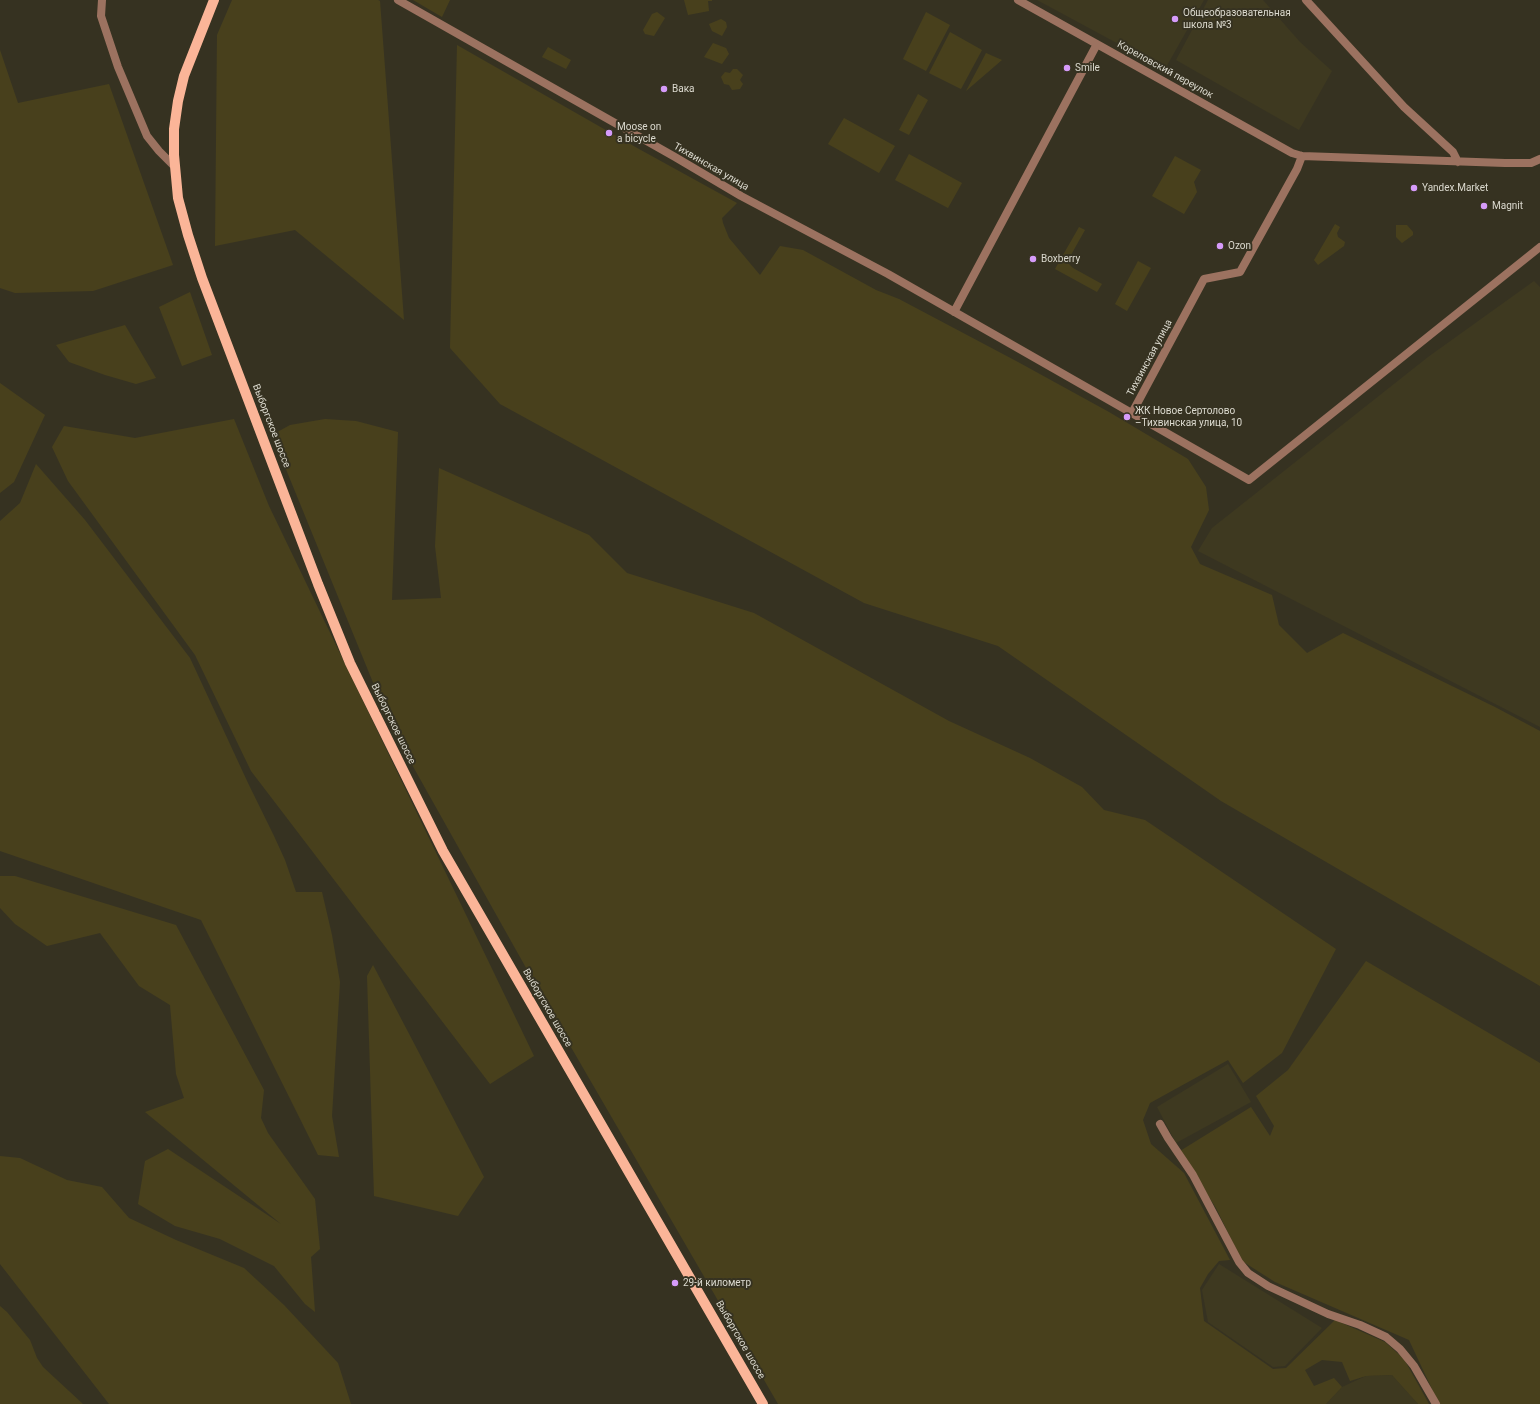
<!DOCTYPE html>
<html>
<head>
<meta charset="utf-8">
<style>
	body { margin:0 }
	canvas { display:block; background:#363221 }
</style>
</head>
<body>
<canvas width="1540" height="1404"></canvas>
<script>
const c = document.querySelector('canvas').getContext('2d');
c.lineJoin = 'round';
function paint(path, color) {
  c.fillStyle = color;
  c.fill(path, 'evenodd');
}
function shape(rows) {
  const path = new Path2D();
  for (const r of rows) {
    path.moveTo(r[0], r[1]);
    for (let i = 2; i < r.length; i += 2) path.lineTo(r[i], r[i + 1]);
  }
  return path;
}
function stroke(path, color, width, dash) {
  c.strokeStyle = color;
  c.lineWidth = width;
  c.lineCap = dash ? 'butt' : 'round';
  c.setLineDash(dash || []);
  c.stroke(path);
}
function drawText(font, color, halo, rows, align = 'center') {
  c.font = font + ' Roboto,sans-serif';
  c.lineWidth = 4;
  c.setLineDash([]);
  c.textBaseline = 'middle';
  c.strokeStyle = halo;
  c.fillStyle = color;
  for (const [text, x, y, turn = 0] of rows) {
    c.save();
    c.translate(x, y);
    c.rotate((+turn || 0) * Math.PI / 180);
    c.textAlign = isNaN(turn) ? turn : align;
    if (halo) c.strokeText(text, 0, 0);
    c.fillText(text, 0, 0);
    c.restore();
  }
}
paint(shape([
	[1037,0,1204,0,1165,69],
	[1208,0,1263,0,1300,42,1332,71,1299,130,1176,60],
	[1534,281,1540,287,1540,727,1198,551,1212,528,1428,357],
	[1228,1064,1251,1102,1176,1143,1157,1107],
	[1219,1264,1322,1328,1285,1366,1273,1367,1208,1322,1202,1290],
	[1392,1375,1418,1404,1326,1404,1342,1387,1366,1376]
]), '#3e3920');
paint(shape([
	[232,0,378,0,380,1,404,320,295,230,215,246,217,35],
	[413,0,450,0,442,17],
	[684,0,712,0,712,1,708,1,709,11,688,15],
	[657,12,665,18,654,36,645,34,643,30,652,14],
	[926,12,950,25,926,71,903,59],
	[721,19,726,22,727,27,722,36,712,31,709,24],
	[950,32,982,50,961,89,929,73],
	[713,43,726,48,729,54,722,64,704,57],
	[457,45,639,149,737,203,722,218,723,223,729,238,760,275,780,246,803,250,876,290,899,299,1018,362,1109,412,1188,459,1206,487,1209,510,1191,547,1200,564,1272,595,1279,625,1307,653,1343,633,1495,707,1540,731,1540,986,1221,801,998,646,864,603,500,404,450,348],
	[548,47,571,60,566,69,542,57],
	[0,50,18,103,109,84,173,265,93,291,15,293,0,288],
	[986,53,1002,60,966,91],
	[733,69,737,69,743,75,740,80,743,84,740,89,732,90,729,85,724,84,721,77,725,72,730,73],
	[918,94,928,100,909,135,899,130],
	[844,118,895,146,879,173,828,144],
	[909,154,962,183,948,208,895,180],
	[1175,156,1201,170,1194,182,1197,192,1184,214,1152,196],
	[1335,224,1340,227,1337,233,1338,237,1345,242,1344,246,1318,265,1314,260],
	[1396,225,1407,225,1413,232,1413,235,1402,243,1396,237],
	[1079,227,1085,230,1067,262,1073,268,1102,284,1097,292,1055,269],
	[1138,261,1151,268,1127,311,1115,304],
	[190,292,212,355,182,366,159,307],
	[125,325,156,378,136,384,105,375,69,362,56,345],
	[0,383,45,415,14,482,0,493],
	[234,419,269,506,534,1056,490,1084,251,771,195,655,68,481,52,447,64,426,135,438],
	[325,419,356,421,398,432,392,600,441,598,435,546,439,468,589,535,627,573,754,613,949,721,1030,758,1082,787,1104,810,1145,820,1336,949,1282,1053,1243,1083,1228,1060,1150,1103,1143,1120,1151,1144,1184,1173,1230,1260,1219,1261,1208,1274,1200,1288,1204,1321,1273,1369,1286,1368,1335,1320,1385,1342,1404,1359,1429,1404,1418,1404,1392,1375,1366,1376,1350,1381,1342,1362,1322,1360,1305,1370,1314,1386,1334,1378,1342,1387,1326,1404,778,1404,557,1023,392,729,272,435,290,425],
	[36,464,85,520,190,658,248,783,274,836,285,860,296,892,322,892,332,935,340,982,332,1116,339,1157,318,1155,201,920,0,851,0,521,20,503],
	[0,876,15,876,176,925,264,1090,261,1118,268,1133,315,1199,320,1249,311,1257,315,1312,305,1304,274,1266,220,1239,175,1226,138,1204,145,1161,168,1149,281,1224,145,1112,184,1098,176,1074,170,1005,139,986,100,933,47,946,15,924,0,908],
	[1366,961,1540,1063,1540,1404,1439,1404,1409,1340,1275,1282,1242,1261,1216,1208,1180,1151,1251,1107,1270,1136,1274,1126,1256,1096,1288,1070],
	[373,965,484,1177,458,1216,374,1196,367,976],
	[0,1156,20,1158,67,1180,102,1187,129,1218,176,1240,244,1268,284,1305,338,1363,351,1404,109,1404,0,1264],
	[0,1306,7,1312,30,1340,37,1358,43,1367,83,1404,0,1404]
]), '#48401c');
stroke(shape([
	[102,0,101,16,118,67,147,136,159,151,174,166],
	[398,0,675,157,741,196,888,274,1249,480,1540,247],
	[1018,0,1292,153,1302,156,1505,163,1531,163,1540,159],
	[1306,0,1404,107,1453,152,1458,162],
	[954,312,1097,44],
	[1132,413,1204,279,1240,272,1297,169,1302,156],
	[1160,1124,1168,1138,1193,1175,1239,1262,1248,1273,1268,1286,1328,1314,1360,1325,1386,1337,1400,1349,1414,1366,1436,1404]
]), '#9c7260', 8);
stroke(shape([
	[214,0,184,76,178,101,174,129,174,155,178,198,188,235,202,278,318,584,350,663,443,851,763,1404]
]), '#fbb598', 10);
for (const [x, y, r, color] of [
	[1175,19,4,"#d69bfa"],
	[1067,68,4,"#d69bfa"],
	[664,89,4,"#d69bfa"],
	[609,133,4,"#d69bfa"],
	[1414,188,4,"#d69bfa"],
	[1484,206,4,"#d69bfa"],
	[1220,246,4,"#d69bfa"],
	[1033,259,4,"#d69bfa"],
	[1127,417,4,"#d69bfa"],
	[675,1283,4,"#d69bfa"]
]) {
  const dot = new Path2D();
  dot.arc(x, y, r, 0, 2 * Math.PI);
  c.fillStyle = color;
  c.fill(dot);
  stroke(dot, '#363221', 1.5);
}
drawText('10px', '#dcdacf', '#363221', [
	["Общеобразовательная",1183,13],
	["школа №3",1183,25],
	["Smile",1075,68],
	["Вака",672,89],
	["Moose on",617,127],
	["a bicycle",617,139],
	["Yandex.Market",1422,188],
	["Magnit",1492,206],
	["Ozon",1228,246],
	["Boxberry",1041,259],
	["ЖК Новое Сертолово",1135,411],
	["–Тихвинская улица, 10",1135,423],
	["29-й километр",683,1283]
], 'left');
drawText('10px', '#dcdacf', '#363221', [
	["Кореловский переулок",1165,70,29],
	["Тихвинская улица",711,167,30],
	["Тихвинская улица",1150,358,-62],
	["Выборгское шоссе",271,426,69],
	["Выборгское шоссе",393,724,64],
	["Выборгское шоссе",547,1008,60],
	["Выборгское шоссе",740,1340,60]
]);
</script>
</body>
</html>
